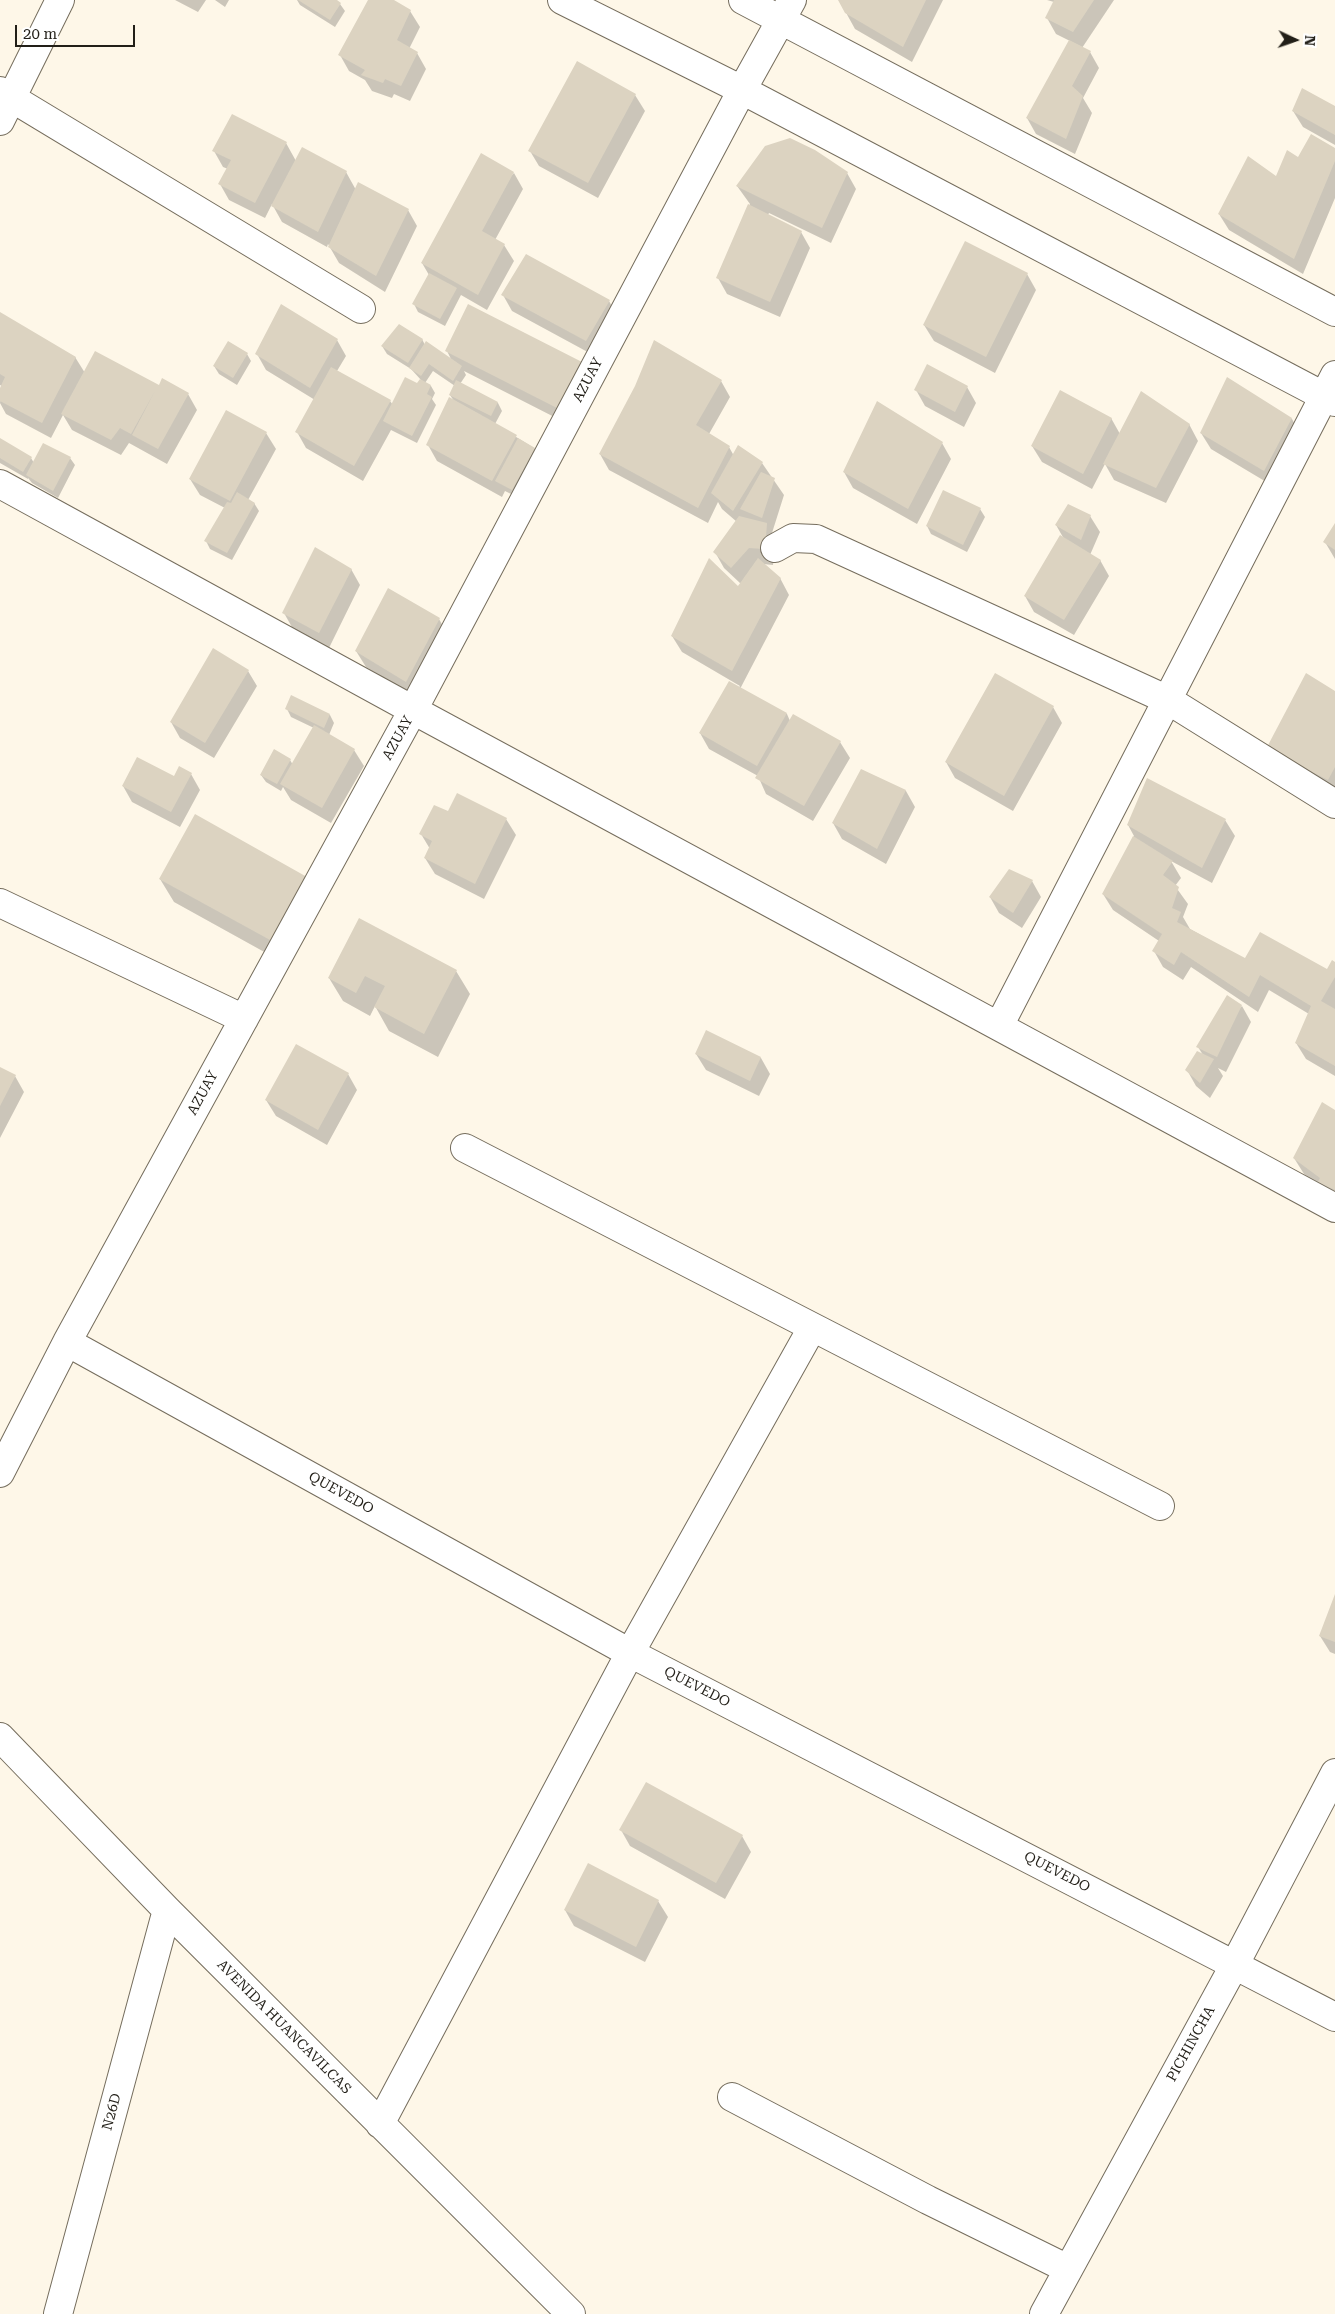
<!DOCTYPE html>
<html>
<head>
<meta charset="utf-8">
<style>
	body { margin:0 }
	#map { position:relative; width:1335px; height:2314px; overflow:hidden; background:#fef7e8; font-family:"Roboto Serif",serif }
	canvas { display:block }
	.north { position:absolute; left:1270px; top:15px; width:50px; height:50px; -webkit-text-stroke:4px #fff; paint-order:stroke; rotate:93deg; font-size:14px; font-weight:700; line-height:20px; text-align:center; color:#221f18 }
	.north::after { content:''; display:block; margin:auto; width:18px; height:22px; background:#221f18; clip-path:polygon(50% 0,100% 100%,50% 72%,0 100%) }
	.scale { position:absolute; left:15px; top:25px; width:120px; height:22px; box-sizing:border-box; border:2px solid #221f18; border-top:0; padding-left:6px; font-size:15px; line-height:18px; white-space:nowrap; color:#221f18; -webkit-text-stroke:4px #fff; paint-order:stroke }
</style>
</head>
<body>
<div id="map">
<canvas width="1335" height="2314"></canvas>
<div class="north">N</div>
<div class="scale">20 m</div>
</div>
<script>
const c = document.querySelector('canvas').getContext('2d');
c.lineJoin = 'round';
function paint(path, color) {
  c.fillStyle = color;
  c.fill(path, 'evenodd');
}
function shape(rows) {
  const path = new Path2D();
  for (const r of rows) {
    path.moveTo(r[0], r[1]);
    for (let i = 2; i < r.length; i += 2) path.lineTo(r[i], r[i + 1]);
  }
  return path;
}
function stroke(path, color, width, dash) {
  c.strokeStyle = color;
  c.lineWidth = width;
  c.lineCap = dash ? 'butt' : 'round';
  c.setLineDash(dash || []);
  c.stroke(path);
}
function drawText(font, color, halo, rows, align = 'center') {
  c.font = font + ' "Roboto Serif",serif';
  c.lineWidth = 4;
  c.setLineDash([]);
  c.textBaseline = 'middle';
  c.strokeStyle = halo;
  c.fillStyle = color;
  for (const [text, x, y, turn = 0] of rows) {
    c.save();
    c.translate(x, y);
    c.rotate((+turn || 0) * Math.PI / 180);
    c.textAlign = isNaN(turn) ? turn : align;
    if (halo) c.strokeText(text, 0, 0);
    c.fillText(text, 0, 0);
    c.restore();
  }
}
paint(shape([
	[175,0,206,0,198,12],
	[215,0,229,0,225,7],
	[297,0,334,0,340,4,345,11,335,27,300,5],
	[369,0,392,0,410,11,420,27,409,49,417,53,426,69,410,101,394,94,392,98,372,91,365,80,349,71,340,55],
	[839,0,943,0,912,62,855,29],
	[1047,0,1114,0,1082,48,1090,52,1099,68,1083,98,1092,113,1075,154,1036,134,1027,118,1070,41,1056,34,1047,18,1054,2],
	[635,95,645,111,598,198,539,166,530,151],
	[1335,107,1335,145,1303,127,1293,111],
	[286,143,296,161,346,172,356,190,408,210,417,226,385,292,339,263,328,244,327,247,282,222,272,204,265,218,229,200,220,184,228,169,223,167,214,151],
	[1335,149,1335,198,1303,274,1229,230,1219,214,1276,178,1299,158],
	[514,173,523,189,495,240,504,245,514,261,487,310,461,295,445,326,418,312,414,304,429,275,422,263],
	[847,173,856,189,831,243,769,213,768,215,801,232,810,248,780,317,727,294,718,278,750,204,737,186],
	[1027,274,1036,290,995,373,934,341,924,325],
	[503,295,609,301,618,317,595,356,512,311],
	[0,315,75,357,85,373,160,386,188,394,197,410,167,464,129,443,121,455,72,430,63,415,51,438,6,414,0,403,2,386,0,385],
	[422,339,425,345,452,361,447,351,581,363,591,379,568,424,464,371,466,375,460,384,498,403,502,411,495,424,534,448,539,456,517,497,505,491,502,497,437,461,428,445,454,401,450,395,455,386,433,371,425,383,431,386,435,393,432,399,436,405,417,443,391,430,363,481,306,448,297,432,315,400,266,370,257,354,337,340,346,356,337,371,390,401,393,405,421,380,411,369,387,354,382,346],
	[247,354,251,361,237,385,219,374,214,366],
	[1227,379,1292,419,1301,435,1273,486,1211,449,1201,433],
	[721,381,730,397,709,434,729,447,734,456,762,463,784,495,772,533,776,541,773,565,763,564,780,578,789,595,740,689,787,714,790,721,840,742,850,758,813,821,766,794,758,776,709,749,700,733,740,686,682,652,672,636,741,584,724,568,715,552,737,522,722,509,718,502,708,523,609,470,600,454],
	[967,387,976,403,964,427,925,406,916,390],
	[226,412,266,433,276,449,248,500,254,503,259,511,232,560,210,549,206,541,225,508,200,495,190,479],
	[1111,418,1120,434,1189,424,1198,441,1166,503,1114,480,1105,464,1092,489,1042,462,1032,446],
	[0,439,31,458,34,463,70,458,75,465,58,498,32,483,28,478,28,479,0,463],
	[942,443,951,459,917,524,853,488,844,472],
	[980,509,985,517,967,552,931,534,927,526],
	[1090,516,1100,532,1090,555,1100,560,1109,576,1074,635,1034,612,1025,596,1064,539,1056,525],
	[1335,525,1335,559,1325,542],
	[351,569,360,585,329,648,293,629,284,613],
	[439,619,448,635,415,697,366,667,356,651],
	[248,671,257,686,214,758,180,738,171,722],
	[1335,693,1335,794,1277,765],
	[1053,707,1062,723,1013,811,955,778,946,762],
	[287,709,330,715,334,723,329,735,354,750,364,766,331,823,291,800,283,787,281,791,266,782,261,775,290,760,293,765,314,728,291,717],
	[862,770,906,791,915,807,886,864,842,839,833,823],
	[191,774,200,790,180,827,132,802,123,786],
	[448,813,506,819,516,835,484,899,435,874,425,858,430,849,421,834],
	[195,816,286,964,174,902,160,879],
	[1225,820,1235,836,1212,883,1171,861,1181,878,1175,886,1188,904,1183,917,1190,929,1246,960,1327,970,1335,964,1335,1076,1306,1059,1296,1043,1309,1014,1269,990,1258,1012,1191,967,1183,980,1163,967,1154,951,1159,941,1113,910,1103,894,1134,836,1128,825],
	[1032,881,1041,897,1022,928,999,913,990,897],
	[456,971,470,994,438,1057,389,1031,375,1006,370,1016,343,1001,329,978],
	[1242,1006,1251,1022,1226,1072,1218,1068,1223,1076,1210,1098,1196,1086,1187,1070,1203,1055,1198,1047],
	[707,1032,761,1058,770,1074,759,1096,706,1070,696,1054],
	[0,1068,15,1076,24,1092,0,1138],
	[348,1074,357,1090,327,1145,276,1116,266,1100],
	[1335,1111,1335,1201,1323,1189,1304,1174,1294,1158],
	[1335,1597,1335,1654,1330,1652,1320,1636],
	[621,1830,742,1836,751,1852,725,1899,630,1846],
	[658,1901,668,1917,645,1962,574,1926,565,1910]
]), '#0003');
paint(shape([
	[298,0,337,0,341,3,330,20],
	[368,0,394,0,411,10,397,40,418,52,401,86,385,79,383,83,361,75,365,70,338,55],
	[838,0,926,0,903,47,845,13],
	[1054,0,1094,0,1073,32,1045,18],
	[1069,40,1091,51,1072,86,1083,96,1066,139,1026,118],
	[577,61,636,94,588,183,528,151],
	[1302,88,1335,106,1335,135,1292,111],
	[232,114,287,142,255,203,218,184,231,160,212,151],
	[1311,134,1335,148,1335,161,1294,259,1218,214,1248,156,1276,176,1287,150,1298,157],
	[790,138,815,150,848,172,822,228,736,186,765,146],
	[302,147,347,171,318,232,271,206],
	[481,153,514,172,482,231,505,244,478,295,421,263],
	[358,182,409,209,376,276,328,247],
	[748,204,802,231,770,302,716,278],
	[965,241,1028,273,986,357,923,325],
	[526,254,610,300,586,341,501,295],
	[429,273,457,288,440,319,412,304],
	[281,304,338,339,310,388,255,354],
	[468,304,582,362,559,409,445,351],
	[0,312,76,357,42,423,0,401,0,388,5,377,0,374],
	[399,324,423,339,408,363,381,346],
	[654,340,722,380,696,425,730,446,698,508,599,454,635,386],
	[228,341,248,353,233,378,213,366],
	[426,341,462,366,453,381,429,364,421,376,409,368],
	[95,351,159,385,162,378,189,393,158,449,132,435,155,391,131,434,120,428,111,440,61,414],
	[927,364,968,386,955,412,914,390],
	[331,367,391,400,354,466,295,432],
	[405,377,417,383,420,379,431,385,427,394,432,397,412,436,383,421],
	[1227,377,1292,418,1264,471,1200,433],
	[456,380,498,402,491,416,449,395],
	[1060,390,1112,418,1083,474,1031,446],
	[1141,391,1190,424,1156,488,1103,464],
	[449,397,517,435,492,481,426,445],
	[877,401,943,442,908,509,843,472],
	[226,410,267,432,230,501,189,479],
	[0,438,32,457,23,472,0,458],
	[518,438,535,448,512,490,495,481],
	[43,443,71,457,53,491,26,475],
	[738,445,763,462,733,511,711,493],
	[761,472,775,478,762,518,740,509],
	[943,490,981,508,963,545,926,526],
	[237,492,255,503,227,553,204,541,227,502,231,503],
	[1068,504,1091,515,1081,540,1055,525],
	[739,516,767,523,765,549,749,548,731,568,713,552],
	[1335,523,1335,550,1323,542],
	[1060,535,1101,560,1064,620,1024,596],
	[315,547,352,569,319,633,282,613],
	[709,558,738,586,758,558,781,578,732,671,671,636],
	[388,588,440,618,406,682,355,651],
	[213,648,249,670,205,743,170,722],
	[995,673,1054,706,1004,796,945,762],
	[1306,673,1335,691,1335,767,1328,780,1266,749],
	[729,681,787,713,757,766,699,733],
	[291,695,330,714,324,728,285,709],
	[793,714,841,741,804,806,755,778],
	[314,725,355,749,322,808,280,784],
	[274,749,291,759,277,784,260,775],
	[137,757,174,776,179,766,192,773,171,812,122,786],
	[861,769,906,790,877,849,832,823],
	[1147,778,1226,819,1202,868,1127,825],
	[457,793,507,818,475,884,424,858,432,841,419,834,434,805,448,811],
	[195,814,307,877,272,941,159,879],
	[1133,836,1173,861,1163,875,1179,887,1172,908,1181,912,1177,922,1245,958,1260,932,1327,969,1332,960,1335,962,1335,977,1321,1001,1335,1009,1335,1066,1295,1043,1311,1006,1260,975,1249,997,1181,952,1174,965,1152,951,1162,934,1102,894],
	[1009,869,1033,880,1013,913,989,897],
	[359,918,457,970,424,1034,374,1007,385,986,365,976,356,993,328,978],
	[1227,995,1242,1005,1217,1057,1196,1047],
	[706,1030,761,1057,750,1081,695,1054],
	[296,1044,349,1073,318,1130,265,1100],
	[1197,1051,1214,1059,1200,1083,1185,1070],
	[0,1067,16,1075,0,1106],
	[1322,1102,1335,1110,1335,1190,1318,1182,1320,1178,1293,1158],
	[1335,1594,1335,1642,1319,1636],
	[646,1782,743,1835,716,1883,619,1830],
	[588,1863,659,1900,636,1947,564,1910]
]), '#dcd3c1');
const minor = shape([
	[562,0,742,90,1335,402],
	[743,0,1335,312],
	[0,91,361,309],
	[0,121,60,0],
	[0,484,413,710,1335,1208],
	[775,548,793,538,816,539,1168,700,1335,804],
	[0,903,244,1019],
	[999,1026,1335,375],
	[465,1148,1160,1506],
	[67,1342,630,1653,1335,2017],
	[0,1473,67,1342,413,710,742,90,792,0],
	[0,1737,167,1910,571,2314],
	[732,2097,928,2200,1068,2269],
	[380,2124,630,1653,812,1328],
	[58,2314,167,1910],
	[1044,2314,1235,1964,1335,1773]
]);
stroke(minor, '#756d5d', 30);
stroke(minor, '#fff', 28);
drawText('14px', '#221f18', '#fff', [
	["AZUAY",588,380,-62],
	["AZUAY",398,738,-61],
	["AZUAY",203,1093,-61],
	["QUEVEDO",341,1493,29],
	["QUEVEDO",697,1687,27],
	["QUEVEDO",1057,1872,27],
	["AVENIDA HUANCAVILCAS",284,2027,45],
	["PICHINCHA",1191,2044,-61],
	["N26D",112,2112,-75]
]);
</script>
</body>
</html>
